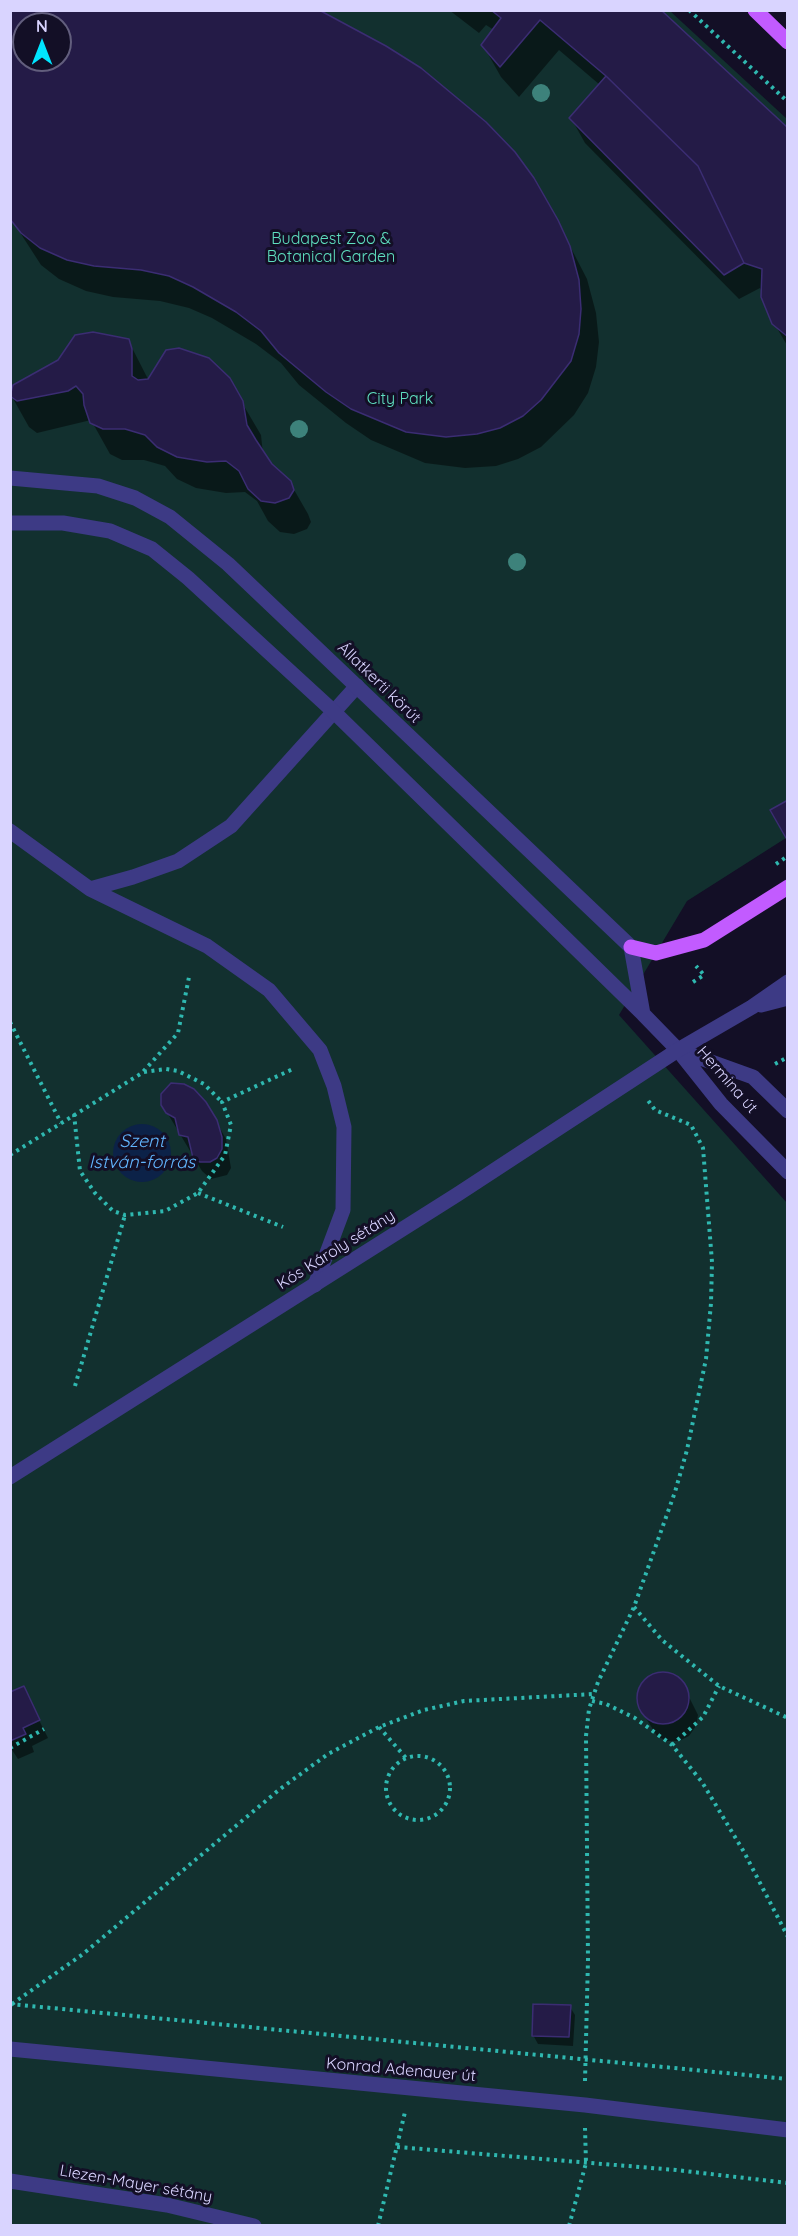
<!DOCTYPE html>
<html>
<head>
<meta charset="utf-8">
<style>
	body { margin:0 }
	#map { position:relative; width:798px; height:2236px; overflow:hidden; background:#130f26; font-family:Quicksand,sans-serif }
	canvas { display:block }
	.frame { position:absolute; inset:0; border:12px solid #d9d4ff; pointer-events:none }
	.north { position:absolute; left:12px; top:12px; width:60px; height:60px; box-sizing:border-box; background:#130f26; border:2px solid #625e7d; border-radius:50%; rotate:0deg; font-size:16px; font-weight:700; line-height:24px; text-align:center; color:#d9d4ff }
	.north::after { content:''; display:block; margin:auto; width:21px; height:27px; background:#00e5ff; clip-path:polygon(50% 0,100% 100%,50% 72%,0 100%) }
</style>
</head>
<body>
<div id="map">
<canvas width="798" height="2236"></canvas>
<div class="frame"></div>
<div class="north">N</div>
</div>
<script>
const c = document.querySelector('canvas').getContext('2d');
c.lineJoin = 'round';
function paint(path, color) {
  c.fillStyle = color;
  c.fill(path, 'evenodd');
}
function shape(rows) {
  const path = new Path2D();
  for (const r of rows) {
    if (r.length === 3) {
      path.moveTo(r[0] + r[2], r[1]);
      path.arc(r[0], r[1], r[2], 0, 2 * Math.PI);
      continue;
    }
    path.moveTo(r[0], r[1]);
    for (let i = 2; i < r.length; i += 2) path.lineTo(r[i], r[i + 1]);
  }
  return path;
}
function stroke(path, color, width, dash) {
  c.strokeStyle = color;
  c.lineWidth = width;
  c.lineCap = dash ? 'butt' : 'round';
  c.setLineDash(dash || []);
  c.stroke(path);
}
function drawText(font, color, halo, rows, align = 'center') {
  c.font = font + ' Quicksand,sans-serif';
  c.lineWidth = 6;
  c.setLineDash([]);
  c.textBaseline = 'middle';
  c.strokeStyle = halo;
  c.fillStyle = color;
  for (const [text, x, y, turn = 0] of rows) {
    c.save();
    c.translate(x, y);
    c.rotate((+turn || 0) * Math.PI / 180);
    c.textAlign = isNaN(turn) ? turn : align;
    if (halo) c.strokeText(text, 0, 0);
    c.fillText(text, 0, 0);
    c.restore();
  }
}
paint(shape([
	[11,11,670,11,787,119,788,800,770,811,786,838,687,901,619,1015,787,1203,787,2225,11,2226],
	[24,24,60,24,60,60,24,60]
]), '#12302f');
paint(shape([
	[142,1153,29]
]), '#0c2248');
paint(shape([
	[10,10,318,10,557,221,587,279,596,313,599,342,596,367,588,393,574,415,541,447,518,459,496,466,465,468,425,463,371,440,346,423,299,385,281,363,256,344,212,318,189,308,160,301,113,297,86,291,59,279,41,265,10,217],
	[24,24,60,24,60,60,24,60],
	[449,10,659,10,788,130,788,347,774,323,760,288,739,299,585,143,571,118,600,85,559,50,519,97,501,77,483,45,494,30,486,25,479,33],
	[94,334,128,340,149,381,228,379,261,435,263,454,271,465,289,481,308,514,311,522,307,529,294,534,280,532,268,521,257,501,245,492,226,493,196,488,177,479,165,466,144,460,122,460,110,454,91,420,37,433,29,427,11,395],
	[205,1102,226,1139,231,1168,227,1175,211,1179,202,1171,162,1104],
	[664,1674,675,1677,683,1685,698,1715,696,1726,689,1736,679,1741,667,1741,657,1736,641,1710,639,1692,643,1683,652,1676],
	[23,1688,48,1738,32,1746,34,1752,18,1759,10,1747,10,1694],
	[570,2007,575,2015,573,2046,538,2044,533,2035]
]), '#0007');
const building = shape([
	[10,10,319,10,386,46,421,68,486,122,515,152,534,178,558,220,570,246,579,280,581,309,579,334,571,361,541,400,523,416,500,428,477,434,446,437,406,432,351,409,326,392,279,353,261,331,236,312,193,287,169,276,141,270,94,266,67,260,40,248,21,233,10,219,10,10],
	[24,24,60,24,60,60,24,60,24,24],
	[491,10,661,10,788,128,788,337,772,324,761,297,762,269,744,263,698,166,606,76,540,20,500,67,481,45,501,18,491,10],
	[606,76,698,166,744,263,724,275,569,118,606,76],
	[93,332,129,339,132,349,132,376,138,380,148,379,166,350,179,348,209,358,230,378,243,401,247,425,256,440,272,464,291,481,294,490,289,498,275,503,261,501,248,489,239,471,226,461,207,462,177,457,157,447,145,435,125,429,103,429,90,423,84,405,83,394,76,386,68,391,17,401,10,396,13,385,58,360,75,335,93,332],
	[788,800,788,838,786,838,770,810,788,800],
	[171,1083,184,1084,194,1089,206,1102,217,1120,222,1137,222,1149,217,1158,210,1162,200,1162,193,1158,188,1137,179,1135,175,1118,166,1113,161,1105,161,1094,171,1083],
	[663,1698,26],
	[24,1686,40,1720,23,1728,26,1734,10,1741,10,1692,24,1686],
	[533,2004,571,2005,569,2037,532,2036,533,2004]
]);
paint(building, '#241b47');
stroke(building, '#3b2d73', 1.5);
stroke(shape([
	[689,10,788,102],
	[776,864,788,856],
	[693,982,704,975,696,966],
	[10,1022,61,1123],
	[775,1064,788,1057],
	[144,1072,166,1069,178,1071,204,1084,222,1102],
	[74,1114,80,1171,95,1193,113,1211,125,1215,165,1211,198,1193,225,1155,231,1125,222,1102,295,1068],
	[10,1155,142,1073,178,1033,189,977],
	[198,1193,283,1227],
	[75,1386,125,1215],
	[634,1607,662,1640,719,1686,788,1718],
	[592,1701,606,1704,635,1718,672,1745,702,1782,744,1852,788,1937],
	[379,1727,406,1758],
	[672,1745,703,1717,719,1686],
	[10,1748,44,1729],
	[418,1788,32],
	[10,2004,788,2079],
	[12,2004,83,1954,280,1789,328,1754,379,1727,424,1710,464,1701,594,1694],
	[585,2081,588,1959,586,1736,589,1709,598,1682,634,1607,675,1492,687,1450,706,1359,711,1303,712,1262,703,1148,691,1125,655,1110,647,1099],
	[397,2147,676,2170,788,2183],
	[378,2226,405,2112],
	[569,2226,586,2163,585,2128]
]), '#2fb8b0', 4, [3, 4.5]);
stroke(shape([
	[10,831,90,889,207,946,269,990,320,1050,334,1086,344,1127,343,1210,315,1285],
	[90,889,133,877,178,861,231,826,357,686],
	[10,2049,585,2105,788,2130],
	[10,2181,167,2205,254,2226]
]), '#3d3a85', 15);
stroke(shape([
	[10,478,98,486,135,498,170,517,228,564,631,947,643,1014],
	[10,523,63,523,110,531,152,549,188,578,333,711,643,1014,678,1050,721,1104,788,1172],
	[678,1050,753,1077,788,1111]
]), '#3d3a85', 15);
stroke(shape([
	[761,1005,788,998],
	[10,1477,458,1194,678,1050,752,1007,788,982]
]), '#3d3a85', 15);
stroke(shape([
	[755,10,788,42],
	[631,947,656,953,704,940,788,887]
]), '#c25bff', 15);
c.fillStyle = '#3d827b';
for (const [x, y] of [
	[541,93],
	[299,429],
	[517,562]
]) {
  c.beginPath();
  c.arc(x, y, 9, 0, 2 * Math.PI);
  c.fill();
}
drawText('16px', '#5fe0c0', '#130f26', [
	["Budapest Zoo &",331,239],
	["Botanical Garden",331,257],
	["City Park",400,399]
]);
drawText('16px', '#d9d4ff', '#130f26', [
	["Állatkerti körút",379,683,44],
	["Hermina út",727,1080,49],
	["Kós Károly sétány",336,1250,-32],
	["Konrad Adenauer út",401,2070,5],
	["Liezen-Mayer sétány",136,2184,10]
]);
drawText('italic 18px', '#62b6ff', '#130f26', [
	["Szent",142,1142],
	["István-forrás",142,1163]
]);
</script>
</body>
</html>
